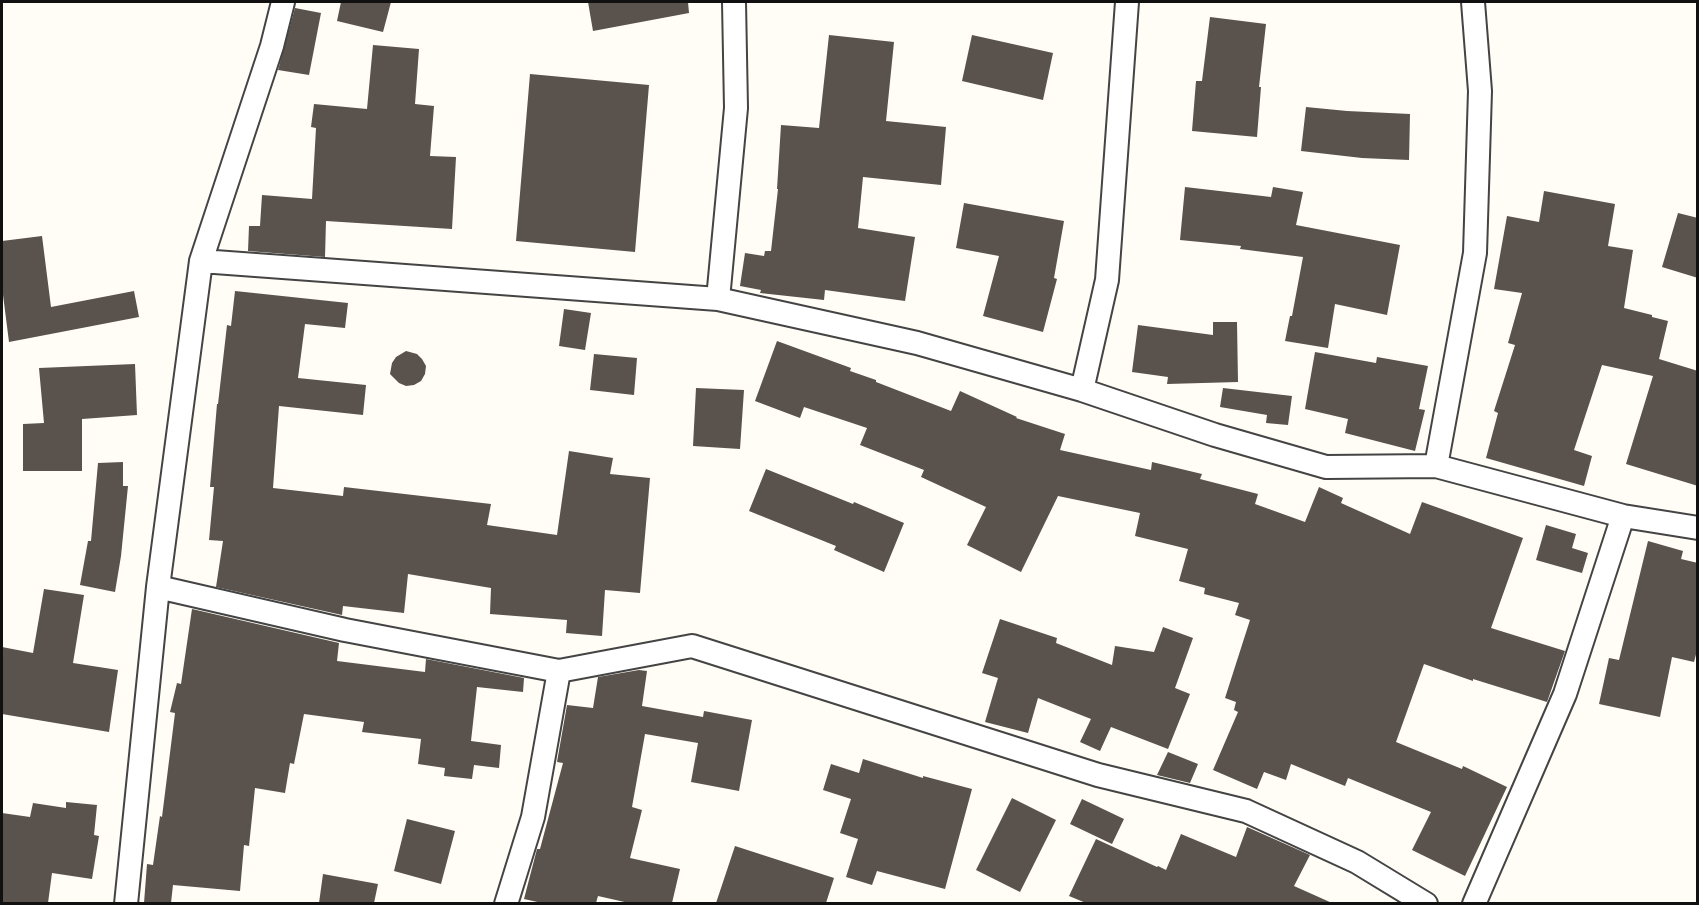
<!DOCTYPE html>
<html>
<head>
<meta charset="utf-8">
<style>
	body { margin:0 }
	#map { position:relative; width:1699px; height:905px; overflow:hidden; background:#fffdf5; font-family:"Source Serif 4",serif }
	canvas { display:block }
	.frame { position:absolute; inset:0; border:3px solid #111; pointer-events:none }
</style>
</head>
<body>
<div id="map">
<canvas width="1699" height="905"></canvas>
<div class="frame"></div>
</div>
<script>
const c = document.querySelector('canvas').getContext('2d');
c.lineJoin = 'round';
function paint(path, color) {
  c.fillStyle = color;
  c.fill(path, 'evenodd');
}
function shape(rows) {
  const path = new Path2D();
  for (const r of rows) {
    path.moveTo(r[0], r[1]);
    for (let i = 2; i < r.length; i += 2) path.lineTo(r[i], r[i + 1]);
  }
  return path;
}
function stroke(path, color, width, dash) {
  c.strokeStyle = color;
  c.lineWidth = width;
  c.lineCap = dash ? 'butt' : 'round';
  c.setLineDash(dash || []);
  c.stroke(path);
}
paint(shape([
	[341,2,391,2,383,32,337,21],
	[588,2,688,2,689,13,593,31],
	[295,8,321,13,309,75,278,70],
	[1210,17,1266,24,1259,87,1261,87,1257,137,1192,131,1196,81,1202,81],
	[829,35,894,42,886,121,946,127,941,185,863,177,858,228,915,237,905,301,825,290,824,300,760,293,761,290,740,286,745,253,764,256,765,251,771,251,778,189,777,189,781,125,819,128],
	[972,35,1053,53,1043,100,962,81],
	[373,45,419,49,415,104,434,106,430,156,456,157,452,229,326,221,325,257,248,251,249,226,260,226,262,195,312,199,316,128,311,127,314,104,367,109],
	[530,74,649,85,635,252,516,241],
	[1306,107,1347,111,1410,114,1409,160,1362,158,1301,151],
	[1185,187,1271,197,1273,187,1303,192,1296,225,1400,245,1387,315,1335,304,1328,348,1285,341,1290,316,1292,316,1303,257,1240,249,1241,246,1180,240],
	[1544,191,1615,204,1608,246,1633,250,1624,308,1652,315,1652,317,1668,321,1659,359,1698,371,1698,486,1626,464,1653,376,1602,365,1574,450,1592,456,1584,486,1486,458,1498,413,1494,411,1515,345,1508,343,1522,293,1494,289,1507,216,1539,222],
	[964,203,1064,221,1054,278,1057,279,1043,332,983,316,999,256,956,248],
	[1678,213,1698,218,1698,278,1662,267],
	[42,236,51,307,134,291,139,317,9,342,2,287,2,241],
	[235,291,348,303,345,328,305,324,298,378,366,385,363,415,279,406,273,488,343,496,344,487,491,504,487,525,557,535,569,451,613,458,610,474,650,478,640,593,605,590,602,636,566,633,567,620,490,614,491,588,408,574,404,613,343,606,342,615,216,587,223,541,209,540,214,487,210,487,217,404,218,404,227,325,231,326],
	[564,309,591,313,585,350,559,346],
	[1213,322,1237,322,1238,382,1167,384,1168,377,1132,372,1138,325,1213,335],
	[777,341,851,368,850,371,876,380,876,382,951,411,960,391,1017,417,1016,418,1065,434,1060,450,1151,470,1152,462,1202,474,1200,479,1258,494,1255,504,1305,522,1319,487,1343,498,1341,503,1410,534,1422,502,1523,538,1491,628,1565,651,1547,702,1473,679,1473,681,1424,664,1396,742,1462,769,1463,766,1507,787,1465,876,1412,850,1431,812,1348,778,1345,786,1291,764,1286,780,1264,772,1257,789,1213,770,1238,712,1234,710,1236,702,1225,698,1250,620,1235,615,1239,603,1204,594,1205,588,1179,581,1188,549,1135,536,1140,513,1058,496,1021,572,967,545,986,507,921,477,924,470,860,445,867,428,804,407,800,418,755,401],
	[406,351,417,354,422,359,426,366,425,374,421,381,414,385,406,386,399,383,390,374,392,363,396,357],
	[1315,352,1376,363,1377,357,1428,366,1419,409,1425,410,1415,451,1345,433,1348,419,1305,409],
	[594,354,637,358,634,395,590,390],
	[135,364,137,415,82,419,82,471,23,471,23,424,44,423,39,368],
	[696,388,744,390,740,449,693,446],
	[1223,388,1292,396,1288,425,1266,423,1267,415,1220,407],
	[123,462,123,486,128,486,121,556,115,592,80,585,88,541,91,541,98,463],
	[766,469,853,504,854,502,904,523,884,572,834,550,836,546,749,511],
	[1546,525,1576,534,1572,548,1588,553,1582,573,1536,560],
	[1648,541,1683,551,1681,559,1698,563,1698,647,1694,662,1672,657,1660,717,1599,704,1609,658,1619,660],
	[44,589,84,595,73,663,118,670,109,732,2,714,2,647,33,653],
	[192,609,339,643,337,661,425,672,426,659,524,678,523,692,477,687,471,741,501,745,499,768,474,765,472,779,444,776,445,768,418,764,421,739,362,732,364,722,304,714,294,764,290,763,285,793,255,788,249,846,244,845,240,891,173,885,171,903,144,903,147,864,153,865,160,816,162,817,175,713,170,712,177,683,181,684],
	[1000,619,1057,638,1056,643,1112,665,1115,646,1154,652,1163,627,1193,638,1175,688,1190,694,1168,749,1111,727,1100,751,1080,742,1091,719,1038,698,1028,733,985,722,998,678,982,673],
	[639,670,647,671,642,706,703,717,704,711,752,720,739,791,691,782,698,743,645,734,632,807,642,810,630,858,680,869,672,903,629,903,598,896,596,903,542,903,524,899,537,849,540,849,563,763,557,762,567,705,593,708,598,677],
	[1168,752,1198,764,1190,783,1157,775],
	[863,759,923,778,923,776,972,789,945,889,877,871,872,885,846,877,858,839,840,833,851,799,823,790,831,764,859,773],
	[1012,798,1056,820,1020,892,976,870],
	[1082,799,1124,819,1112,844,1070,824],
	[66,802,97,805,94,835,99,836,92,879,52,873,48,903,2,903,2,813,30,817,33,803,66,808],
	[407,819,455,831,441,884,394,871],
	[1247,827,1310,855,1294,886,1332,903,1086,903,1069,896,1096,839,1157,867,1158,866,1166,870,1181,834,1236,857],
	[735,846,834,878,826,903,716,903],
	[323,874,378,884,374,903,319,903]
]), '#5a524d');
const minor = shape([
	[201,261,718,299,917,343,1082,390,1215,435,1326,467,1436,466,1623,516,1698,528],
	[718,299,736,108,734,2],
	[1082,390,1107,280,1127,2],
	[1436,466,1475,253,1480,91,1473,2],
	[158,587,345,630,559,671,692,646,1098,775,1246,811,1357,862,1426,904],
	[126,904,158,587,201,261,272,46,283,2],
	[506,904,533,817,559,671],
	[1474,904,1565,694,1623,516]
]);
stroke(minor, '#444', 26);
stroke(minor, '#fff', 22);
</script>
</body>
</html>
